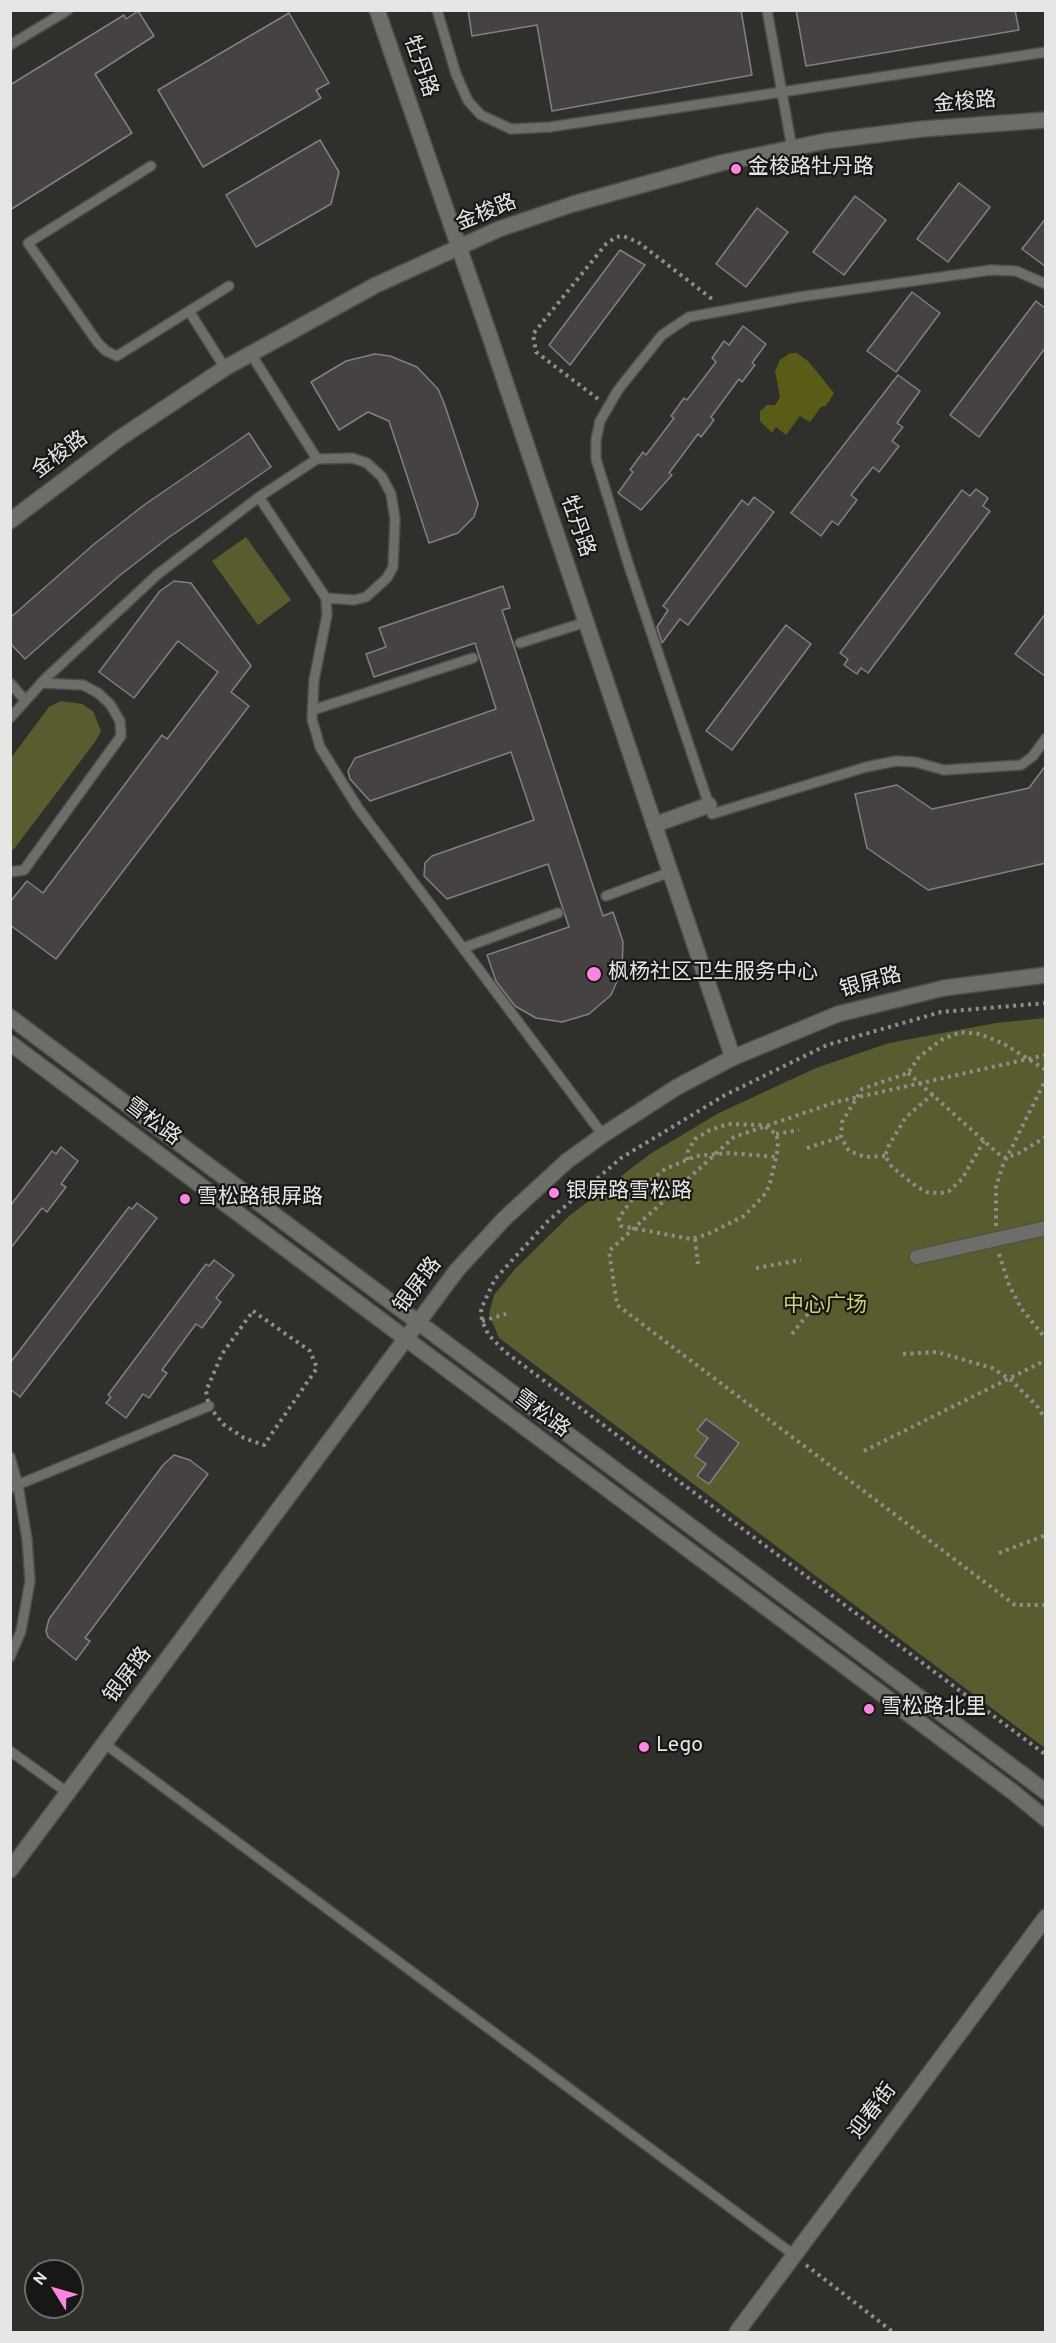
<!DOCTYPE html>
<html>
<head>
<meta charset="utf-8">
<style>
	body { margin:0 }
	#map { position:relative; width:1056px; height:2343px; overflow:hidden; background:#2f2f2b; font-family:Overpass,sans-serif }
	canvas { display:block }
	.frame { position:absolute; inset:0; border:12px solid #e6e6e4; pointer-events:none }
	.north { position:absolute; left:24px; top:2259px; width:60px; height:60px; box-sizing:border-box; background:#171715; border:2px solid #6a6a68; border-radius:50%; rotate:307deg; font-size:16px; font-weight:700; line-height:24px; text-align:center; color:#e6e6e4 }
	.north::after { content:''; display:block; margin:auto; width:21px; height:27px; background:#fd86e2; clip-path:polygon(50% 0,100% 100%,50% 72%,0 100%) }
</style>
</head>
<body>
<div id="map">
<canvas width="1056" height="2343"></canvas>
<div class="frame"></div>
<div class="north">N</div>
</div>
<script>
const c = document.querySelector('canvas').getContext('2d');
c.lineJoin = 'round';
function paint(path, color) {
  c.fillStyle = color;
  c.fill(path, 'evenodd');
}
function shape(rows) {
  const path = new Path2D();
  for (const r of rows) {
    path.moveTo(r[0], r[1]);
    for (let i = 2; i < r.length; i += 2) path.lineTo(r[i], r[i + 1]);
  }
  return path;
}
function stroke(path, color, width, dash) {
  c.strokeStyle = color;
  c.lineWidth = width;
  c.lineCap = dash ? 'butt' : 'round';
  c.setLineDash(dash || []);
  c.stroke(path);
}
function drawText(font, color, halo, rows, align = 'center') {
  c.font = font + ' Overpass,"Noto Sans SC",sans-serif';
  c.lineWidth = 4.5;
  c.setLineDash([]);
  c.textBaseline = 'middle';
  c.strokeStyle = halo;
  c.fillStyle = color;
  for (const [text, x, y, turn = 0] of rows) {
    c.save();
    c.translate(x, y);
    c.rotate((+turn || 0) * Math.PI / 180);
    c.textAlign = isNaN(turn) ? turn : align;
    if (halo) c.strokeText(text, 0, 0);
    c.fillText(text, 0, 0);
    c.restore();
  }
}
paint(shape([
	[246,537,291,600,258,625,212,561],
	[61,701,82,704,93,711,101,731,95,742,14,849,11,850,11,758,49,707],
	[1045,1018,1045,1748,499,1338,489,1314,494,1295,515,1269,569,1216,650,1154,719,1113,816,1068,889,1043,996,1023]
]), '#5a5c2f');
paint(shape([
	[790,353,797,353,809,362,834,393,826,406,821,407,810,422,800,416,786,435,776,427,772,433,760,421,760,411,767,405,775,405,780,397,775,371,780,360]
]), '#595b16');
const building = shape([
	[468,10,741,10,752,75,552,111,537,25,472,36,468,10],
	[796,10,1015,10,1019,30,806,66,796,10],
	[138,11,154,36,95,74,132,133,10,210,10,85,124,15,126,19,138,11],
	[289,13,329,83,316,90,321,98,203,167,158,90,289,13],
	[320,140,339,172,331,204,256,247,226,195,320,140],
	[959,183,990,207,948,262,917,239,959,183],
	[855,196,886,220,844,275,813,252,855,196],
	[757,208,788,232,746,287,716,264,757,208],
	[1046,218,1046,267,1022,249,1046,218],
	[620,250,645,265,570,365,549,345,620,250],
	[912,292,940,313,896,372,867,351,912,292],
	[1036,301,1046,309,1046,347,979,437,950,415,1036,301],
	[743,326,766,344,752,363,755,365,742,382,739,379,711,417,714,420,701,437,698,434,669,473,672,475,641,510,618,493,633,472,630,470,643,452,646,455,674,418,671,416,684,398,687,400,716,362,712,358,724,341,729,345,743,326],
	[375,354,390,356,417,367,438,389,444,403,478,504,474,517,458,533,429,543,389,421,368,412,339,430,311,382,346,361,375,354],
	[898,375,920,391,897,423,903,427,892,441,899,446,879,472,873,467,851,495,857,500,838,525,832,521,821,536,791,513,898,375],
	[249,433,271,467,168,538,119,576,25,659,10,643,10,618,93,545,144,505,249,433],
	[976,489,988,498,983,506,990,511,868,673,861,668,857,674,844,665,848,659,840,653,962,490,970,496,976,489],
	[754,497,774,512,688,625,680,619,662,643,657,627,668,610,663,606,742,500,748,505,754,497],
	[174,581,191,583,251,666,231,692,249,706,56,959,10,925,10,902,27,881,43,893,162,735,167,739,218,672,178,641,134,698,99,672,160,591,174,581],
	[503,586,510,608,502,610,603,916,613,912,623,942,622,970,611,995,589,1014,562,1022,536,1018,515,1006,496,981,487,955,569,927,548,864,447,899,424,876,425,863,432,856,534,820,511,752,370,801,350,779,348,771,355,758,496,709,475,643,374,677,366,654,386,647,379,628,503,586],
	[1046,613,1046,677,1015,654,1046,613],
	[786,625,811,644,732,750,706,731,786,625],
	[1046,765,1046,863,928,890,867,848,855,794,897,785,932,809,1029,788,1046,765],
	[61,1147,78,1161,61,1184,66,1187,47,1212,42,1208,10,1249,10,1206,52,1151,56,1154,61,1147],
	[137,1203,157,1218,20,1397,10,1389,10,1363,129,1207,132,1209,137,1203],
	[214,1260,234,1275,216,1298,221,1302,202,1328,196,1324,162,1370,167,1373,149,1398,143,1394,126,1418,106,1403,111,1397,108,1395,206,1264,209,1266,214,1260],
	[706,1419,739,1443,709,1484,697,1476,706,1464,695,1456,708,1438,697,1430,706,1419],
	[174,1455,190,1460,208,1474,85,1638,90,1641,76,1660,48,1637,46,1631,49,1619,163,1465,174,1455]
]);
paint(building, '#464244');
stroke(building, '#847f82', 1.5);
const service = shape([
	[437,10,456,74,468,101,481,115,511,129,550,127,1046,52],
	[767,10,792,148],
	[10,45,68,10],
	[151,166,28,243,98,343,106,351,117,356,229,286],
	[1046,284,1016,271,991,270,799,297,689,317,662,335,618,390,600,421,596,440,596,459,628,563,712,814,866,767,896,761,915,762,944,770,1021,765,1033,756,1046,738],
	[189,311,225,368],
	[317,459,352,458,367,463,382,477,391,494,395,519,393,567,387,578,366,597,354,600,326,598],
	[259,497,326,598,327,615,314,680,312,719,320,747,358,808,603,1135],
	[520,643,586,622],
	[10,683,25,700],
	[313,710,473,658],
	[10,718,46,678,158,574,259,497,317,459,251,354],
	[10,872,24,870,121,736,120,721,110,704,98,693,83,685,41,683],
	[606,896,670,872],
	[463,948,558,913],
	[10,1457,18,1485,27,1539,30,1581,21,1631,10,1657],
	[10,1488,209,1406],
	[105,1744,794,2255],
	[10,1751,68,1793]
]);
const pedestrian = shape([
	[917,1257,1046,1228]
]);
const minor = shape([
	[654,825,709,805]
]);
const tertiary = shape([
	[377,10,488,331,733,1058],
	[10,521,120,438,225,368,376,285,499,229,573,204,721,163,826,141,922,129,1046,120],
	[10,1870,457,1270,504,1219,567,1161,603,1135,677,1087,732,1058,838,1014,944,988,1046,975],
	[737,2332,1046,1917]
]);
const secondary = shape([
	[10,1017,1046,1792],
	[10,1043,1013,1792,1046,1819]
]);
stroke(service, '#4d4d4a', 12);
stroke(pedestrian, '#4d4d4a', 16);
stroke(minor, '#4d4d4a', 18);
stroke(tertiary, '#4d4d4a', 18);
stroke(secondary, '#4d4d4a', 18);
stroke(shape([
	[598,399,536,352,533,334,606,244,616,237,623,236,638,242,712,299],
	[1046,1003,941,1012,827,1045,725,1095,621,1158,548,1221,495,1279,481,1309,482,1321,488,1334,504,1351,1046,1755],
	[1046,1055,836,1102,734,1137,609,1251,617,1305,1015,1605,1046,1605],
	[908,1073,1001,1156,1006,1158,1019,1153,1046,1137],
	[933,1094,906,1117,889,1145,885,1156,892,1167,917,1187,927,1192,941,1193,949,1191,962,1179,984,1141],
	[776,1134,799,1130],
	[807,1148,841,1137],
	[885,1156,865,1157,849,1151,841,1137,842,1122,862,1089,908,1073,919,1057,941,1040,960,1032,980,1034,1004,1044,1046,1070],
	[687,1160,688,1151,695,1139,710,1130,728,1124,763,1125,776,1134,778,1141,777,1153,770,1183,766,1193,744,1216,708,1234,691,1239,621,1226,619,1218,628,1205,642,1188,665,1169,687,1160,696,1156,729,1153,776,1157],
	[996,1226,996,1187,1003,1165,1046,1079],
	[695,1239,698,1264],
	[999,1254,1009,1285,1021,1308,1046,1339],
	[756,1268,801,1260],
	[253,1311,310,1351,317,1368,264,1445,244,1438,223,1424,209,1406,206,1391,222,1354,253,1311],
	[482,1321,506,1314],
	[792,1334,819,1300],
	[903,1354,937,1352,992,1368,1011,1380,1037,1406,1046,1420],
	[864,1451,1046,1360],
	[999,1553,1046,1535],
	[806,2265,893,2332]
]), '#8e8e8b', 4, [3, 4.5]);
stroke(service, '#6d6d69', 9);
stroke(pedestrian, '#6d6d69', 14);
stroke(minor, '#6d6d69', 15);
stroke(tertiary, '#6d6d69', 15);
stroke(secondary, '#6d6d69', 15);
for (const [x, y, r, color] of [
	[736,169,6,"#fd86e2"],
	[594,974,8,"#fd86e2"],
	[554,1193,6,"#fd86e2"],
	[185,1199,6,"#fd86e2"],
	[869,1709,6,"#fd86e2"],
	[644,1747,6,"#fd86e2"]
]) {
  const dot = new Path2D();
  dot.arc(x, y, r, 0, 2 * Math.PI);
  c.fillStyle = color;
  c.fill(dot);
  stroke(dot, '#171715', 2);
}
drawText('21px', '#e6e6e4', '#171715', [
	["牡丹路",419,67,71],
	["金梭路",965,104,-5],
	["金梭路",487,214,-22],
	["金梭路",61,456,-37],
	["牡丹路",576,527,71],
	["银屏路",871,984,-15],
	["雪松路",152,1123,37],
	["银屏路",419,1286,-53],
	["雪松路",541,1415,37],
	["银屏路",129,1676,-53],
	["迎春街",874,2112,-53]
]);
drawText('21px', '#e6e6e4', '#171715', [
	["金梭路牡丹路",748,169],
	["枫杨社区卫生服务中心",608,974],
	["银屏路雪松路",566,1193],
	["雪松路银屏路",197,1199],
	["雪松路北里",881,1709],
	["Lego",656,1747]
], 'left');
drawText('21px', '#ced273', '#171715', [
	["中心广场",825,1307]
]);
</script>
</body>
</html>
